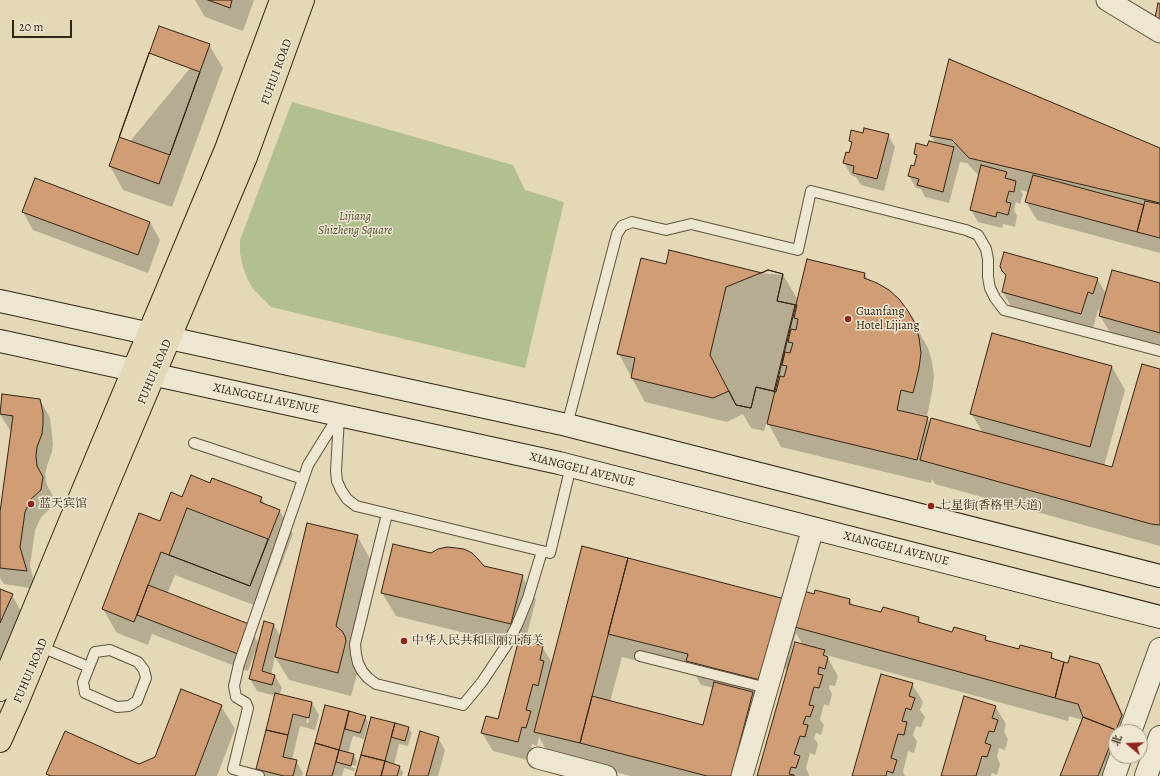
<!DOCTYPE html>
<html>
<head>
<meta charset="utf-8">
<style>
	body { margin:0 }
	#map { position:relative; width:1160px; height:776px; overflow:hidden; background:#e4d8b6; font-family:Alegreya,"Noto Serif SC",serif }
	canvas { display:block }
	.north { position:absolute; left:1108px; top:724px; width:40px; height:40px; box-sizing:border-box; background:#ede6d0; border:1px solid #a39984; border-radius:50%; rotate:289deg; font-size:11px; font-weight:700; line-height:16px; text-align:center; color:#332513 }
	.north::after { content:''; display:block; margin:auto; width:14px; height:18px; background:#8f2418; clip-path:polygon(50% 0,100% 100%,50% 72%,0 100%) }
	.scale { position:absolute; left:12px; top:20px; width:60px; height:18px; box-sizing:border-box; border:2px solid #332513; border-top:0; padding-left:5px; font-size:12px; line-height:14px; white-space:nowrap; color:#332513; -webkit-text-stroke:3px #ede6d0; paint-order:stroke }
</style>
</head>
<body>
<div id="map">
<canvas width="1160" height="776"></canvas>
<div class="north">北</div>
<div class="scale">20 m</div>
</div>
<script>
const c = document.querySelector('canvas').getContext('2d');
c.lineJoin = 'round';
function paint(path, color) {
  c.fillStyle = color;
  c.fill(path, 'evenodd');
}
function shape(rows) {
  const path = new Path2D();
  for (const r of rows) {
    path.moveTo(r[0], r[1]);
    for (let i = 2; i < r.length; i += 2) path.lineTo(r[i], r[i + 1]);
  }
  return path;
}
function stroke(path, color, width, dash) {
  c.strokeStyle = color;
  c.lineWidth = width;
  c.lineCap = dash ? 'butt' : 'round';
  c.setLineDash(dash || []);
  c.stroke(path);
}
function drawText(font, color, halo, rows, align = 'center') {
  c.font = font + ' Alegreya,"Noto Serif SC",serif';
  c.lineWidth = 3;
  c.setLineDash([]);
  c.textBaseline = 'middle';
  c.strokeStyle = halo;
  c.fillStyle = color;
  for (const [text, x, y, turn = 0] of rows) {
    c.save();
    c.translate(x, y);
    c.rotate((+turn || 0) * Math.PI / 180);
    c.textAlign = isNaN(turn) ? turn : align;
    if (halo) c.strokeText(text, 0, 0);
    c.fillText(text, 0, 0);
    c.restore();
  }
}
paint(shape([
	[292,102,513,165,525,190,564,202,525,368,271,307,254,290,248,280,243,267,240,253,240,240]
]), '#b2bf8f');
paint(shape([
	[195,0,254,0,243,31,205,17],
	[209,45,223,68,172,207,123,190,110,166],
	[863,134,888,135,895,147,884,191,861,185,856,177,851,175,844,163,850,154,852,145,850,141],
	[931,135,1160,149,1160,253,1037,220,1026,202,1029,192,1020,190,1023,194,1020,204,1016,202,1014,210,1017,216,1015,227,1003,224,1002,228,978,222,971,210,979,176,967,163,960,162,949,203,925,197,921,189,916,188,909,176,915,167,917,158,915,154,936,144],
	[23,212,150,222,160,240,148,273,33,230],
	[666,265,783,275,798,300,865,274,869,281,907,311,928,348,932,362,934,377,932,392,927,416,915,413,914,415,927,418,930,423,983,433,971,413,1112,367,1125,390,1104,466,1113,469,1160,370,1160,546,935,484,932,479,931,483,781,447,767,421,764,431,751,428,743,414,727,422,645,402,619,354],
	[1002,270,1097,278,1106,294,1160,284,1160,348,1111,334,1100,316,1102,311,1098,310,1092,332,1013,310,1003,292,1007,278],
	[40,400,50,418,53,443,52,452,47,466,45,475,47,485,53,496,51,508,41,517,35,530,30,566,36,589,4,584,0,578,0,519,11,432,0,414],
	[211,484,261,498,266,505,279,510,293,534,264,609,175,575,167,594,248,625,259,644,274,625,281,637,357,536,371,560,350,646,356,656,359,666,351,696,289,680,275,657,271,675,275,676,282,688,279,695,312,703,319,715,315,730,300,726,292,760,296,761,303,773,302,776,262,776,258,769,276,696,257,691,250,679,256,653,255,652,248,671,152,634,148,645,117,633,103,609,160,523,183,498],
	[309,712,311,712,308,723,306,723],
	[583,547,785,600,815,595,850,600,853,606,882,613,918,618,922,625,953,633,985,637,988,642,1020,651,1051,654,1055,660,1069,664,1098,665,1109,683,1131,732,1116,732,1116,756,1121,776,1061,776,1083,720,1069,716,1068,721,826,655,838,676,835,686,830,685,829,688,832,694,829,706,824,704,820,719,824,725,821,735,816,733,814,738,818,744,815,755,810,753,806,768,809,775,809,776,758,776,788,670,782,668,750,776,631,776,549,755,539,737,537,746,532,744,528,760,493,751,482,733,499,721,518,646,396,616,382,593,483,567,522,576,536,600,525,642,542,647,553,664],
	[796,633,803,645,792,657,790,656],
	[622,657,696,676,701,685,714,688,704,726,610,702],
	[0,590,12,595,22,613,0,664],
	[912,684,923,702,920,710,925,717,921,727,916,726,913,735,917,741,914,753,908,751,903,772,905,776,853,776],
	[221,706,235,729,217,776,49,776,47,774,139,765,156,758],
	[995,706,1006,724,1004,732,1008,739,1005,750,999,748,997,757,1000,764,997,775,992,773,991,776,942,776],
	[348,712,365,716,368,722,364,739,353,736,348,753,354,755,357,761,356,766,345,763,345,765,355,768,354,771,344,768,342,776,307,776],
	[372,718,408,728,412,733,408,746,399,744,394,765,399,767,403,772,402,776,356,776],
	[438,738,445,750,438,776,409,776]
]), '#0003');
const building = shape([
	[208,0,232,0,230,8,208,0],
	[1158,3,1160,4,1160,21,1155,18,1158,3],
	[159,26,210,44,159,184,109,166,159,26],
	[149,53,200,72,170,155,119,137,149,53],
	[949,59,1160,148,1160,203,969,158,952,140,930,136,949,59],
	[864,128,889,134,877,179,853,173,854,166,843,163,846,152,849,153,852,142,849,141,851,130,863,133,864,128],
	[929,141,954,147,943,192,917,185,919,179,908,176,911,165,914,166,917,155,914,154,916,143,927,146,929,141],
	[981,165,1007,172,1005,178,1016,181,1014,192,1009,191,1006,202,1011,203,1008,215,997,212,996,217,970,210,981,165],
	[1033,175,1144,205,1137,232,1025,202,1033,175],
	[35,178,150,222,138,255,22,212,35,178],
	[1145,201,1160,204,1160,238,1137,232,1145,201],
	[669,250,762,273,768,270,783,274,777,301,795,305,774,391,756,387,751,408,736,405,729,391,713,398,631,378,635,358,617,354,641,258,666,264,669,250],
	[1004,252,1098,278,1093,294,1088,292,1081,314,1002,292,1006,275,1002,271,1000,266,1004,252],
	[807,259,865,273,864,278,877,283,889,290,899,299,908,311,915,323,919,338,921,353,919,368,913,393,901,390,897,410,928,417,917,460,767,424,807,259],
	[768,270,783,274,777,301,797,305,794,318,798,319,796,330,791,329,788,342,793,343,790,353,785,352,782,365,787,366,784,377,780,376,776,392,756,387,751,408,736,405,710,355,726,287,768,270],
	[1112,270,1160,283,1160,333,1099,316,1112,270],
	[992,333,1112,366,1090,447,970,414,992,333],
	[1142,364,1160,369,1160,525,1151,524,920,460,931,418,1112,467,1142,364],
	[2,394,40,399,43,413,43,424,42,434,37,447,36,456,37,466,43,477,41,490,31,499,25,512,20,547,27,571,0,568,0,512,13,416,0,414,2,394],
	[191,475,210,483,212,478,262,497,260,502,280,510,250,586,161,552,134,622,102,609,139,513,160,521,171,492,182,497,191,475],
	[187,508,268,539,250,586,169,555,187,508],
	[307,523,358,535,336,626,342,631,345,636,346,641,338,673,275,657,307,523],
	[393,544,431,553,438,549,447,547,456,548,464,549,472,553,478,559,484,566,523,575,511,624,381,593,393,544],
	[582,546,628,558,580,743,534,732,582,546],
	[628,558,785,599,773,646,768,645,760,680,686,661,688,654,608,634,628,558],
	[148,585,249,624,238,654,137,615,148,585],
	[0,589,13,594,0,623,0,589],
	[800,590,814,594,815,590,850,599,849,604,881,612,883,607,919,617,918,622,952,632,954,627,986,636,985,640,1019,649,1020,645,1052,653,1051,658,1064,662,1055,698,791,626,800,590],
	[264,621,274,624,262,671,275,675,272,685,249,679,264,621],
	[519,639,543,646,540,660,544,661,538,686,533,684,526,710,531,711,526,728,522,727,518,742,481,733,486,716,498,719,519,639],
	[795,642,825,650,823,655,828,657,825,669,819,667,818,674,823,675,819,688,814,687,809,705,814,706,810,717,806,716,803,724,808,725,805,737,800,736,794,754,800,756,796,768,791,767,789,774,794,775,794,776,757,776,795,642],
	[1070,656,1099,664,1122,715,1116,730,1083,717,1078,704,1055,698,1064,662,1068,663,1070,656],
	[881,674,913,683,909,696,915,698,911,710,906,708,902,721,907,722,904,735,898,734,891,758,897,760,893,773,887,771,886,776,852,776,881,674],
	[714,682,753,692,731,776,707,776,580,743,592,696,703,725,714,682],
	[181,689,222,705,195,776,51,776,46,774,65,731,139,764,155,757,181,689],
	[275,693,312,702,309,718,293,714,288,735,266,730,275,693],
	[964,696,996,706,992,718,998,720,994,732,989,731,985,743,991,745,987,757,982,756,976,776,941,776,964,696],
	[325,705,349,711,339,750,315,743,325,705],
	[349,711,366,716,360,733,345,729,349,711],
	[371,717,395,723,385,761,361,755,371,717],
	[1083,717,1116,730,1098,776,1060,776,1083,717],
	[395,723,409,727,405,741,391,737,395,723],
	[266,730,288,735,283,757,297,760,293,776,284,776,256,769,266,730],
	[420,731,439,737,428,776,408,776,420,731],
	[315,743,339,750,332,776,306,776,315,743],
	[339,750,354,754,351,766,336,762,339,750],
	[361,755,385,761,381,776,355,776,361,755],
	[385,761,400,766,397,776,381,776,385,761]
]);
paint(building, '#d09d75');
stroke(building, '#332513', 1);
const service = shape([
	[339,417,336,471,337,481,341,490,347,499,356,506,550,553,571,466],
	[567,425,617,234,622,226,632,222,666,230,691,224,798,250,811,191,966,230,978,235,986,249,988,259,988,277,990,288,995,298,1004,310,1160,351],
	[194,443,303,479],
	[387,514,355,644,356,654,358,663,362,671,368,678,376,684,463,705,482,682,506,646,517,625,528,598,542,551],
	[41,647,89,667],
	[110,650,138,662,144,670,146,678,137,701,129,706,117,707,85,693,83,682,95,652,110,650],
	[640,656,767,688],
	[259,776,233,769,248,708,246,703,236,697,234,686,239,664,308,465,339,415]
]);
const minor = shape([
	[1107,0,1160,32],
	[538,758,606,776],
	[742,776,813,528]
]);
const tertiary = shape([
	[1130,732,1160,649],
	[1114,776,1121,756],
	[1146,776,1160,737]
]);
const secondary = shape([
	[0,301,567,425,1160,576],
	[0,341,559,463,1160,617]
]);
const primary = shape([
	[0,690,83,490,226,149,281,0],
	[0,741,17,703,102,498,246,157,303,0]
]);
stroke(service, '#5f523c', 12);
stroke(minor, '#5f523c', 23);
stroke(tertiary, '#5f523c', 24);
stroke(secondary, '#332513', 24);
stroke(primary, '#332513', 24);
stroke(service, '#ede6d0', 10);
stroke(minor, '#ede6d0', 21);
stroke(tertiary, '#ede6d0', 22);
stroke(secondary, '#ede6d0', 22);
stroke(primary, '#e4d8b6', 22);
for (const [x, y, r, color] of [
	[848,319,4,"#8f2418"],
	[31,504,4,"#8f2418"],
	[931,506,4,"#8f2418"],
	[404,641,4,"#8f2418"]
]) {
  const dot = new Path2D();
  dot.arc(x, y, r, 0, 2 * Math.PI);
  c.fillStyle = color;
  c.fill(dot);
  stroke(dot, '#ede6d0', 1.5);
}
drawText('12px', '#332513', '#ede6d0', [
	["FUHUI ROAD",277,72,-70],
	["FUHUI ROAD",155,372,-67],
	["XIANGGELI AVENUE",266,399,12],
	["XIANGGELI AVENUE",582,470,14],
	["XIANGGELI AVENUE",896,549,14],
	["FUHUI ROAD",31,671,-67]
]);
drawText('italic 12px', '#534c32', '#ede6d0', [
	["Lijiang",355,217],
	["Shizheng Square",355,231]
]);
drawText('12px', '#332513', '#ede6d0', [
	["Guanfang",856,312],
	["Hotel Lijiang",856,326],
	["蓝天宾馆",39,504],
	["七星街(香格里大道)",939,506],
	["中华人民共和国丽江海关",412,641]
], 'left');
</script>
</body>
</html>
